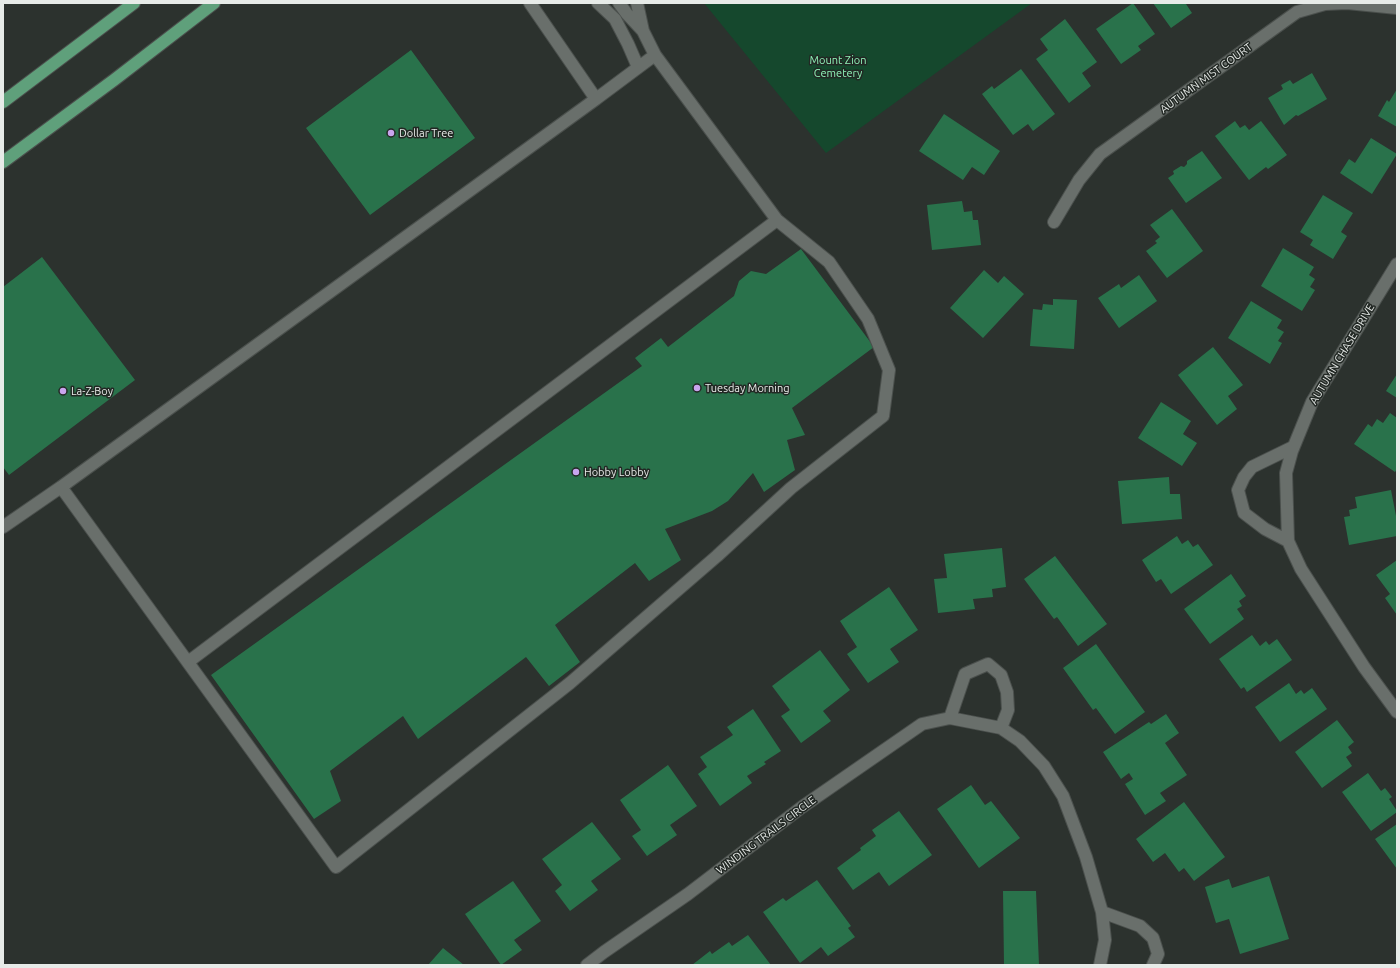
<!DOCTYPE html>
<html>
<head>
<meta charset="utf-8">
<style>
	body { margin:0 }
	#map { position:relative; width:1400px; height:968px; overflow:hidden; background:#2c322e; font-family:Ubuntu,sans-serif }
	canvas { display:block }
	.frame { position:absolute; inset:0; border:4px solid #e7ebe8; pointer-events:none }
</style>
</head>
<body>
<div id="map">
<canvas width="1400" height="968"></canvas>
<div class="frame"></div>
</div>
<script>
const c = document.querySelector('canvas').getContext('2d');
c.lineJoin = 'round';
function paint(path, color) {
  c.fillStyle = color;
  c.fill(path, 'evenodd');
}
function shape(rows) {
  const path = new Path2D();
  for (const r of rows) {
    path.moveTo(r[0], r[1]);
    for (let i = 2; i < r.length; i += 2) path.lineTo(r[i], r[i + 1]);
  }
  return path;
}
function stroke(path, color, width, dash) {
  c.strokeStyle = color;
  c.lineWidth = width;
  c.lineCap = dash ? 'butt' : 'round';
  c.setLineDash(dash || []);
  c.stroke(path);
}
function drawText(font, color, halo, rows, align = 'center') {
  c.font = font + ' Ubuntu,sans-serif';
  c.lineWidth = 3;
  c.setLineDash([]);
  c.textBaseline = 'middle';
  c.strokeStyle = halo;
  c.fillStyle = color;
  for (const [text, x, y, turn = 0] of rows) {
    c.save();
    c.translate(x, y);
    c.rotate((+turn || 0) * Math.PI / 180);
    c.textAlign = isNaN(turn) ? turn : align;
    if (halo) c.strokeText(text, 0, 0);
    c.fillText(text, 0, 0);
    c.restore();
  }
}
paint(shape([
	[704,3,1032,3,826,153]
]), '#15482d');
paint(shape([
	[1133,3,1155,34,1138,46,1141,50,1121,64,1096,29],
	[1153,3,1188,3,1186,4,1192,13,1171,28],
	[1065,19,1097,62,1082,73,1091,86,1069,103,1036,59,1048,50,1040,39],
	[411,50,475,138,370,215,306,128],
	[1021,69,1055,114,1033,131,1028,124,1013,135,982,94,992,86,994,89],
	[1312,73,1327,99,1298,116,1296,115,1284,125,1268,98,1283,89,1281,85,1290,80,1293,84],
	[1397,89,1397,127,1378,116,1387,100,1389,102],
	[944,114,1000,151,984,175,972,167,963,180,919,151],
	[1235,121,1240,128,1245,125,1249,130,1261,121,1287,155,1268,169,1266,167,1249,180,1215,136],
	[1371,138,1397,154,1372,194,1340,173,1349,159,1355,163],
	[1202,151,1222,178,1186,203,1168,178,1174,174,1173,171,1181,166,1184,167,1187,164,1187,161],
	[1323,195,1353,213,1341,232,1347,236,1333,259,1310,245,1313,240,1300,232],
	[962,201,964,212,972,211,973,220,978,220,981,245,932,250,927,205],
	[1172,209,1203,251,1167,278,1146,251,1157,243,1155,241,1160,237,1150,225],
	[1283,248,1314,267,1309,275,1315,279,1310,287,1315,290,1302,311,1261,286],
	[801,249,874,347,792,408,805,435,787,440,795,470,764,492,753,473,728,501,712,511,665,529,681,560,649,581,635,563,555,625,580,662,549,686,526,657,418,739,403,716,330,771,341,801,314,819,211,675,642,366,635,358,661,338,668,347,734,296,739,281,751,271,766,274],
	[42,257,135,380,9,475,3,467,3,287],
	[984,270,998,283,1004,276,1024,294,983,338,950,308],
	[1139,275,1157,301,1119,328,1098,298,1119,284,1121,288],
	[1053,299,1077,300,1074,349,1030,346,1033,309,1042,310,1043,304,1053,305],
	[1251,301,1282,320,1277,328,1284,332,1278,341,1282,343,1270,364,1228,338],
	[1213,347,1243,385,1228,396,1237,409,1217,425,1178,375],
	[1397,374,1397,398,1386,391],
	[1161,402,1191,421,1183,434,1197,443,1182,466,1138,438],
	[1390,413,1397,418,1397,469,1395,472,1354,444,1368,424,1372,427,1377,419,1383,423],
	[1169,477,1170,494,1180,494,1182,519,1122,524,1118,481],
	[1391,490,1397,521,1397,536,1349,545,1344,517,1350,516,1349,510,1357,508,1355,497],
	[1177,536,1182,544,1188,540,1193,547,1198,544,1213,565,1171,594,1161,579,1156,582,1142,560],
	[1002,548,1006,587,992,589,993,597,973,599,975,609,938,613,934,579,947,578,944,554],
	[1055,556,1107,624,1078,646,1057,617,1054,619,1024,579],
	[1397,560,1397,615,1385,598,1390,594,1376,575],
	[1231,574,1246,596,1239,601,1242,606,1237,609,1244,619,1210,644,1184,609],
	[889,587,918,630,890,649,899,662,868,683,847,654,857,647,840,621],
	[1252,635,1260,646,1266,641,1269,645,1277,639,1292,660,1247,692,1244,687,1241,689,1219,659],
	[1096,644,1145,712,1115,734,1096,708,1093,710,1063,668],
	[820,650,850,690,823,711,831,721,801,743,781,716,790,710,772,686],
	[1289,683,1296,694,1301,690,1304,694,1312,688,1327,709,1280,742,1255,707],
	[753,709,781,751,764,762,766,764,747,776,752,783,720,806,698,774,707,767,700,757,733,735,727,727],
	[1166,714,1179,733,1165,743,1187,775,1160,793,1166,801,1145,815,1125,784,1133,779,1129,773,1121,779,1103,752,1149,722,1151,724],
	[1337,720,1354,742,1348,747,1352,753,1346,757,1352,766,1322,788,1295,752],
	[668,765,697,806,670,825,677,835,647,856,632,836,641,830,620,800],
	[1368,773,1381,791,1385,788,1392,797,1389,799,1397,811,1397,812,1371,831,1342,792],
	[971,785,985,805,991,801,1020,838,979,868,937,809],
	[1184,802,1225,857,1194,881,1184,868,1179,872,1165,853,1153,862,1136,839],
	[899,811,932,855,889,886,879,872,853,890,837,868,861,850,860,848,876,836,872,830],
	[592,822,621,859,591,881,598,890,570,911,555,891,562,885,542,859],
	[1397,824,1397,869,1375,839],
	[1269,876,1289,939,1240,954,1229,919,1216,923,1205,887,1229,879,1232,888],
	[817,880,851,926,848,928,855,937,828,956,821,947,800,963,763,912,783,898,786,901],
	[513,881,541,921,514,940,522,950,501,965,465,914],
	[1003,891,1036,891,1039,965,1004,965],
	[748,935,771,965,692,965,710,951,712,954,729,942,732,946],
	[443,948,464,965,428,965]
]), '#29724b');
const lane = shape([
	[530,3,596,99,61,487,336,867,570,683,717,556,791,488,883,416,889,370,868,319,829,262,777,220,655,55,643,31,637,3],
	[598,3,615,19,628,44,638,67],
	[619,3,627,14,643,31],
	[596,99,655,55],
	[3,527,61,487],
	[188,662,777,220]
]);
const street = shape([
	[1054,222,1079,180,1100,154,1297,12,1325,4,1347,3,1397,8],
	[1397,264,1312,402,1292,451,1286,473,1288,541,1301,569,1364,667,1397,712],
	[1288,541,1265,529,1244,513,1238,490,1244,477,1252,467,1293,447],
	[950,718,965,674,988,664,1001,675,1007,692,1008,710,1001,728],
	[1102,912,1140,926,1153,938,1158,954,1153,965],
	[587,965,604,952,688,894,802,807,922,724,950,718,1001,728,1020,741,1044,766,1063,796,1086,857,1102,912,1105,940,1100,965]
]);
const primary = shape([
	[3,102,134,3],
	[3,162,114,80,214,3]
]);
stroke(lane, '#4b504d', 14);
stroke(street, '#4b504d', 14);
stroke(primary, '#4b504d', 14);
stroke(lane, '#696f6b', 12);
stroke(street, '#696f6b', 12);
stroke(primary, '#5fa07b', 12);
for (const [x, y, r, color] of [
	[391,133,4,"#c9a5ee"],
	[697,388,4,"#c9a5ee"],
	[63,391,4,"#c9a5ee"],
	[576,472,4,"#c9a5ee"]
]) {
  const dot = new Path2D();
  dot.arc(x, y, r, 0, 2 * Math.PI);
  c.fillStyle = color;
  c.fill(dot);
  stroke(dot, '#222824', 1.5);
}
drawText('11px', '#8ff3b8', '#222824', [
	["Mount Zion",838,60],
	["Cemetery",838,73]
]);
drawText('11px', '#e7ebe8', '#222824', [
	["AUTUMN MIST COURT",1206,78,-36],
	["AUTUMN CHASE DRIVE",1342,354,-59],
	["WINDING TRAILS CIRCLE",766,835,-37]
]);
drawText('11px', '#e7ebe8', '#222824', [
	["Dollar Tree",399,133],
	["Tuesday Morning",705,388],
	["La-Z-Boy",71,391],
	["Hobby Lobby",584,472]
], 'left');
</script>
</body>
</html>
